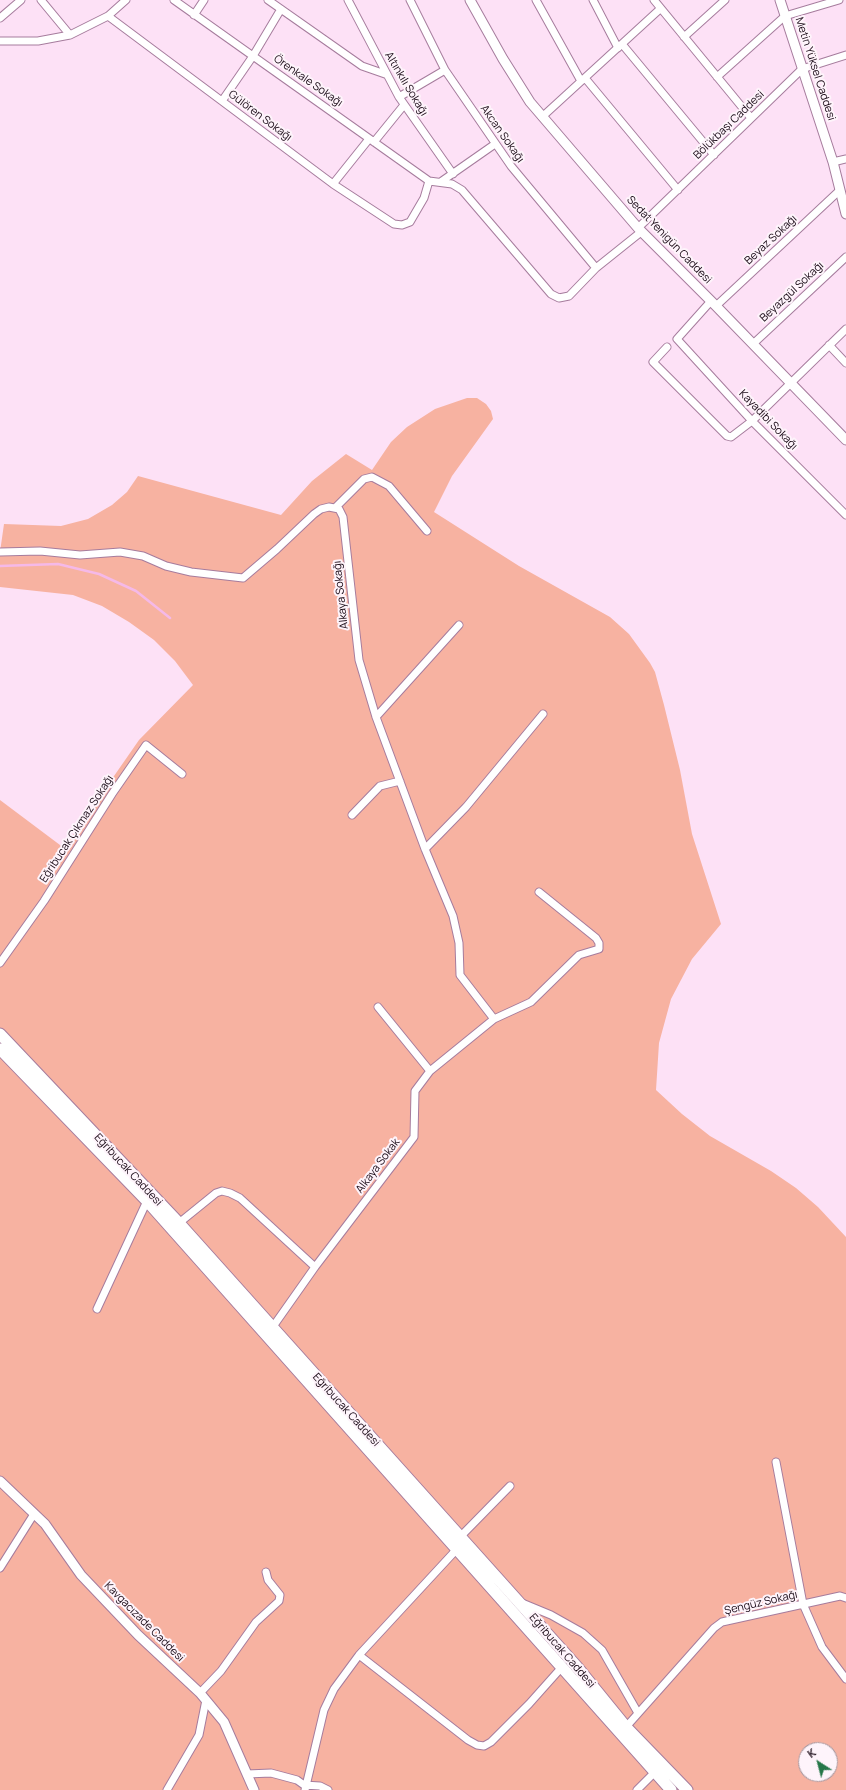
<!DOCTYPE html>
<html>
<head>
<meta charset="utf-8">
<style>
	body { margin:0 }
	#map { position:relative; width:846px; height:1790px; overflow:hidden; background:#fde1f6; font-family:Manrope,sans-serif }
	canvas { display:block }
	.north { position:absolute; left:798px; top:1742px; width:40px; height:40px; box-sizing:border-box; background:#fef4fb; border:1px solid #a2969f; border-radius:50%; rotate:324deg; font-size:11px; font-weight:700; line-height:16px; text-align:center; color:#190a16 }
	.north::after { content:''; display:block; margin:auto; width:14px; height:18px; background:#267749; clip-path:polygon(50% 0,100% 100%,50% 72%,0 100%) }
</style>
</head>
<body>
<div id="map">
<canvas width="846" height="1790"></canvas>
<div class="north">K</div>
</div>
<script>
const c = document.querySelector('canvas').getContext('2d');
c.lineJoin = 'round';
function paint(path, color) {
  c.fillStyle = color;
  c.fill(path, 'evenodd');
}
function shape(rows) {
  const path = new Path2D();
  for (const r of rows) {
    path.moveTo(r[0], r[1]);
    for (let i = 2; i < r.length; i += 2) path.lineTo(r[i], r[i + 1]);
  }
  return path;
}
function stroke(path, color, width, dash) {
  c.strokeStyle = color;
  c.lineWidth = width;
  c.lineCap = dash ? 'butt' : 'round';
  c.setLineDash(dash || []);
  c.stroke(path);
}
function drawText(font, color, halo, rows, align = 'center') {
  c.font = font + ' Manrope,sans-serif';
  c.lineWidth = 4;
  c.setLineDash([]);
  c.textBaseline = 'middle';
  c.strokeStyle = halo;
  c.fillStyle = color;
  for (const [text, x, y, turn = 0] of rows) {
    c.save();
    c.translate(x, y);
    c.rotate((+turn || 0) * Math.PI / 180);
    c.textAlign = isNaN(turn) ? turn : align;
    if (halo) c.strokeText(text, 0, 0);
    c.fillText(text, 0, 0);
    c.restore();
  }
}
paint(shape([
	[467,398,477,398,486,404,491,411,493,419,452,476,434,512,519,566,610,617,629,634,650,663,655,672,664,705,680,770,692,834,721,924,692,959,671,999,659,1043,656,1090,682,1114,710,1136,771,1171,796,1188,818,1207,846,1237,846,1790,0,1790,0,800,64,848,139,740,193,685,175,661,154,640,129,622,102,606,73,595,0,587,0,552,4,524,61,526,88,519,112,505,127,492,138,476,281,515,312,481,346,454,372,470,391,442,407,427,435,409],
	[806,1750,830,1750,830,1774,806,1774]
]), '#f7b2a1');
stroke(shape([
	[0,566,58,564,99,574,136,591,170,618]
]), '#f5b9e8', 2.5);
const minor = shape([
	[41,0,70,35],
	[174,0,429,181],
	[268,0,362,66,385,74],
	[348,0,399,97,453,174],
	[410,0,445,70,511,166,596,268],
	[536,0,581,81],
	[593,0,618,48],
	[654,0,751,118],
	[194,15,204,0],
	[108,16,333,184,394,224,402,225,410,222,424,198,429,181],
	[0,18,21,0],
	[684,37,725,0],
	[0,41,38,41,70,35,108,16,126,0],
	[622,44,714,155],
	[717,77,785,16,839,0],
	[585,78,678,190],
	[399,97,445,70],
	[222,101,253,56,281,9],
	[542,117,660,9],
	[374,142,404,105],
	[833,162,846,159],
	[429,181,452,184,462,190,551,294,559,298,569,296,596,268,641,232],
	[442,181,495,144],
	[333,184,369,139],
	[638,228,802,69,846,55],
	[711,301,677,339,752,421,846,515],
	[716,306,840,190],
	[753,344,846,257],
	[829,345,846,363],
	[667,347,653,362,727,436,731,437,752,421,846,329],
	[336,507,364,479,372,477,389,486,427,531],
	[0,552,40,551,80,555,120,552,143,556,166,566,191,572,243,578,277,549,314,514,321,509,329,507,339,509,343,517,359,660,376,717,425,849,453,916,459,943,460,975,494,1019],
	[376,717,459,625],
	[352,815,380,786,400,781],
	[425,849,466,807,543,714],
	[0,963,44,901,112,794,146,745,182,774],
	[378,1007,430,1071],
	[179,1223,216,1193,222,1191,230,1193,240,1198,315,1267,414,1137,415,1091,430,1071,494,1019,531,1002,579,955,599,949,599,943,596,938,539,892],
	[97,1309,147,1201],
	[272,1328,315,1267],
	[776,1462,803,1604,822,1647,846,1679],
	[460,1537,510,1486],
	[0,1568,34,1514],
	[522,1603,551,1615,583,1633,602,1650,638,1713],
	[359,1655,468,1740,477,1745,484,1746,491,1742,529,1704,562,1667],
	[200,1693,221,1671,256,1622,279,1601,280,1595,268,1580,266,1572],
	[626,1727,714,1628,722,1622,840,1596,846,1598],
	[247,1774,271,1773,297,1780,304,1785,320,1786,328,1790],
	[167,1790,199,1735,206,1700],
	[305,1790,324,1710,334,1689,359,1655,457,1549],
	[637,1790,655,1772]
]);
const tertiary = shape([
	[470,0,503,59,530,102,638,228,716,306,846,440],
	[780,0,833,162,846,214],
	[0,1481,45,1524,81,1575,138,1635,200,1693,224,1722,254,1790]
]);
const primary = shape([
	[0,1034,179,1223,578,1668,626,1727,687,1790],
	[0,1049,147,1201,671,1790]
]);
stroke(minor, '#a67c9d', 9);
stroke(tertiary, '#a67c9d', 11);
stroke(primary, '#a67c9d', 13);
stroke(minor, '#fff', 7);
stroke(tertiary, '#fff', 9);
stroke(primary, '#fff', 11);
drawText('11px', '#190a16', '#fef4fb', [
	["Metin Yüksel Caddesi",815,69,72],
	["Örenkale Sokağı",308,81,35],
	["Altınkılı Sokağı",406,84,59],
	["Gülören Sokağı",260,116,37],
	["Bölükbaşı Caddesi",729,125,-44],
	["Akcan Sokağı",502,134,55],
	["Sedat Yenigün Caddesi",669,240,46],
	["Beyaz Sokağı",771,240,-43],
	["Beyazgül Sokağı",792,292,-43],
	["Kayadibi Sokağı",768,420,46],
	["Alkaya Sokağı",341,595,-96],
	["Eğribucak Çıkmaz Sokağı",77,829,-57],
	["Alkaya Sokak",378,1166,-53],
	["Eğribucak Caddesi",128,1170,47],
	["Eğribucak Caddesi",346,1410,48],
	["Şengüz Sokağı",761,1603,-13],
	["Kavgacızade Caddesi",144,1622,45],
	["Eğribucak Caddesi",562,1651,49]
]);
</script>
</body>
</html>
